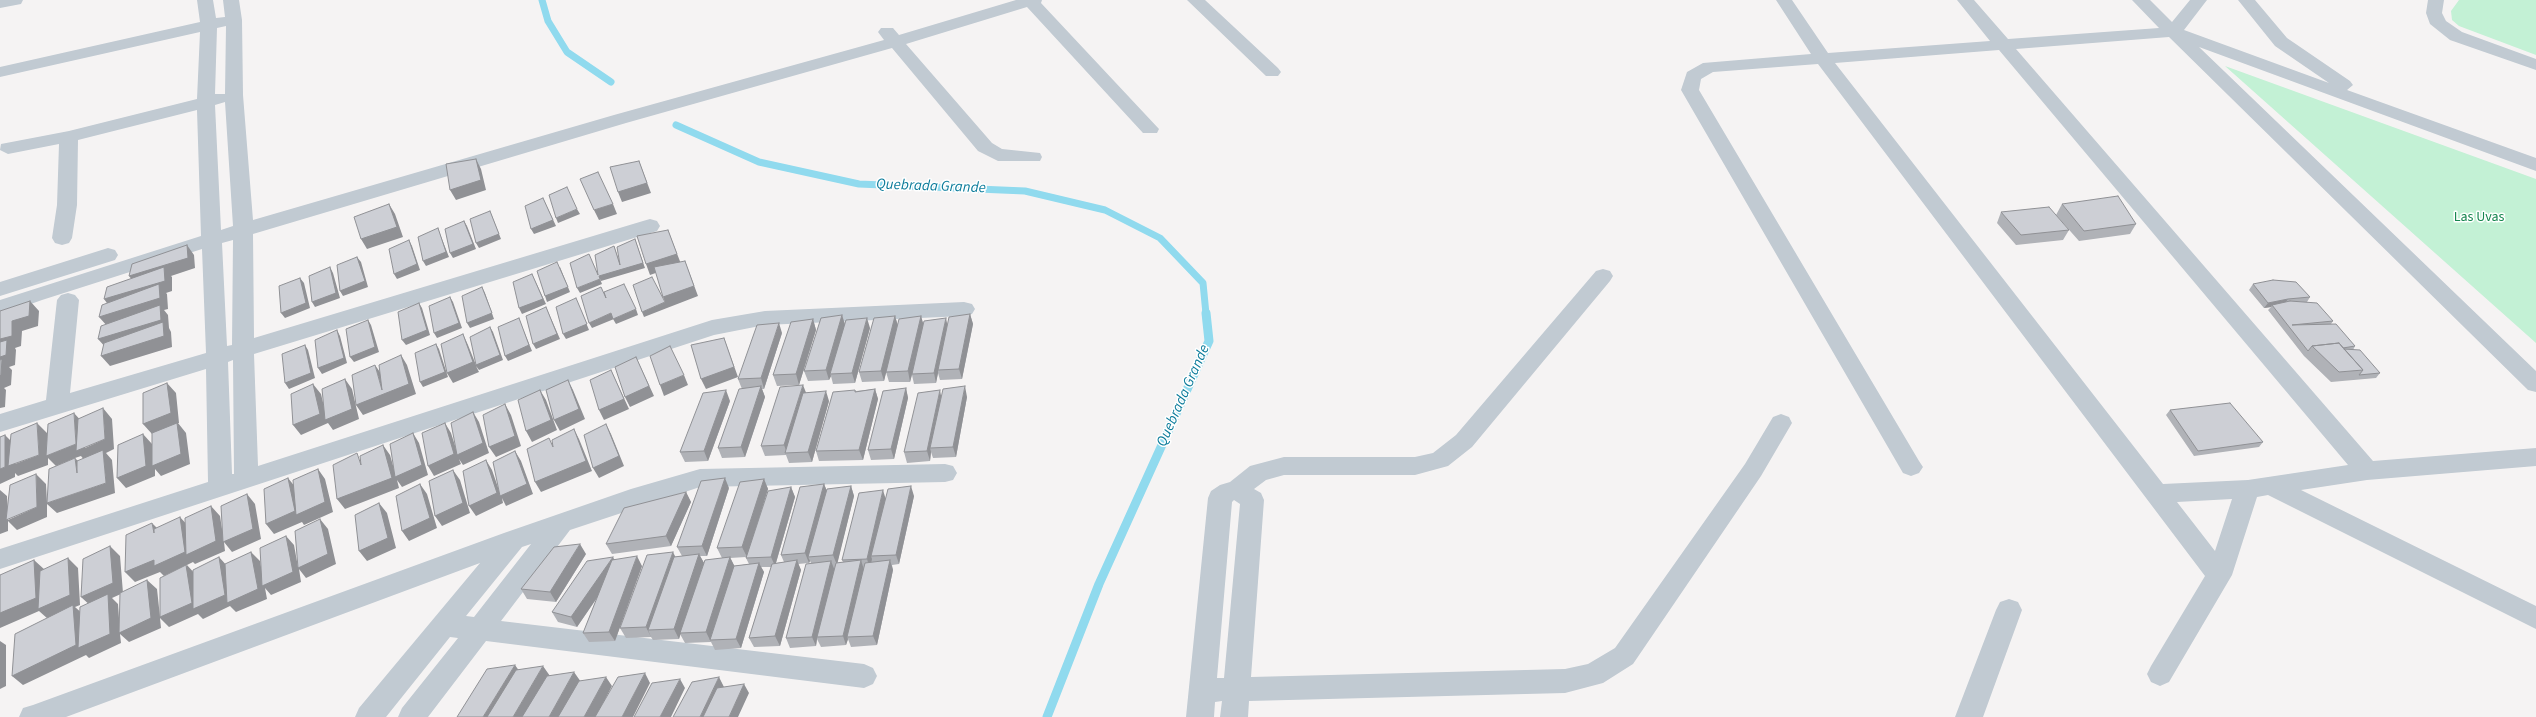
<!DOCTYPE html>
<html>
<head>
<meta charset="utf-8">
<style>
	body { margin:0 }
	canvas { display:block; background:#f5f3f3 }
</style>
</head>
<body>
<canvas width="2536" height="717"></canvas>
<script>
const c = document.querySelector('canvas').getContext('2d');
c.lineJoin = 'round';
function paint(path, color) {
  c.fillStyle = color;
  c.fill(path, 'evenodd');
}
function shape(rows) {
  const path = new Path2D();
  for (const r of rows) {
    path.moveTo(r[0], r[1]);
    for (let i = 2; i < r.length; i += 2) path.lineTo(r[i], r[i + 1]);
  }
  return path;
}
function stroke(path, color, width, dash) {
  c.strokeStyle = color;
  c.lineWidth = width;
  c.lineCap = dash ? 'butt' : 'round';
  c.setLineDash(dash || []);
  c.stroke(path);
}
function drawText(font, color, halo, rows, align = 'center') {
  c.font = font + ' "Source Sans 3",sans-serif';
  c.lineWidth = 3;
  c.setLineDash([]);
  c.textBaseline = 'middle';
  c.strokeStyle = halo;
  c.fillStyle = color;
  for (const [text, x, y, turn = 0] of rows) {
    c.save();
    c.translate(x, y);
    c.rotate((+turn || 0) * Math.PI / 180);
    c.textAlign = isNaN(turn) ? turn : align;
    if (halo) c.strokeText(text, 0, 0);
    c.fillText(text, 0, 0);
    c.restore();
  }
}
paint(shape([
	[2459,0,2536,0,2536,55,2459,26,2452,20,2451,11],
	[2225,66,2536,179,2536,343]
]), '#c3f1d5');
stroke(shape([
	[542,0,548,21,567,52,611,82],
	[676,125,759,162,859,184,1025,191,1105,210,1160,238,1203,283,1206,314]
]), '#90daee', 7);
stroke(shape([
	[1047,717,1099,584,1209,341,1206,313]
]), '#90daee', 9);
paint(shape([
	[0,0,23,0,21,4,0,8,0,0],
	[197,0,213,0,216,18,225,17,223,0,239,0,242,20,243,95,253,220,614,115,884,40,878,32,881,28,893,28,899,35,1016,0,1042,0,1041,3,1159,129,1157,133,1143,133,1027,7,906,44,992,143,1002,149,1040,153,1042,157,1040,161,998,161,978,151,892,48,626,123,253,234,254,338,643,221,650,219,657,221,660,226,657,231,254,354,258,466,712,320,765,311,964,302,972,304,975,309,972,314,964,316,765,325,714,335,0,569,0,549,208,482,206,369,0,432,0,414,46,400,57,300,61,295,68,293,75,295,79,300,70,393,206,353,202,249,42,300,0,315,0,300,201,236,197,110,78,140,77,205,72,238,69,243,62,245,55,243,52,238,57,205,59,144,8,154,0,150,1,144,69,131,197,99,200,32,0,77,0,67,200,22,197,0],
	[226,26,225,94,215,94,217,28,226,26],
	[225,102,233,226,221,230,215,105,225,102],
	[233,240,232,345,227,346,222,243,233,240],
	[233,360,234,474,232,474,228,362,233,360],
	[1187,0,1205,0,1278,68,1281,72,1278,76,1266,76,1187,0],
	[1776,0,1792,0,1828,53,1990,41,1957,0,1974,0,2008,39,2159,28,2132,0,2150,0,2172,22,2190,0,2207,0,2184,30,2329,83,2275,46,2238,0,2255,0,2287,38,2350,81,2353,85,2347,90,2536,158,2536,171,2199,47,2536,371,2536,392,2528,390,2169,37,2016,49,2373,461,2536,448,2536,466,2367,480,2301,490,2536,606,2536,629,2268,495,2257,497,2232,575,2169,682,2160,686,2151,682,2147,674,2151,666,2205,576,1818,64,1713,72,1701,79,1699,90,1919,461,1923,467,1919,473,1911,476,1903,473,1681,90,1687,72,1703,63,1811,54,1776,0],
	[1999,50,2348,465,2248,480,2163,484,1835,63,1999,50],
	[2232,499,2215,551,2177,502,2232,499],
	[2428,0,2444,0,2442,13,2446,21,2462,32,2536,59,2536,70,2450,40,2430,24,2426,13,2428,0],
	[108,248,115,250,118,255,115,260,0,296,0,282,108,248],
	[1603,269,1610,271,1613,276,1610,281,1472,447,1448,466,1415,475,1284,475,1266,480,1254,489,1261,493,1264,500,1251,677,1565,669,1588,664,1615,648,1745,464,1773,417,1781,414,1789,417,1792,423,1761,476,1633,664,1603,683,1565,693,1249,701,1248,717,1220,717,1222,701,1215,702,1214,717,1186,717,1208,498,1211,491,1220,485,1230,482,1250,466,1284,457,1415,457,1433,453,1456,435,1596,271,1603,269],
	[1234,500,1240,504,1224,678,1217,678,1232,502,1234,500],
	[945,464,953,466,957,473,953,480,945,482,700,487,570,530,501,621,864,664,873,668,877,676,873,684,864,688,486,641,428,717,398,717,402,708,458,638,450,637,386,717,355,717,359,708,480,563,66,717,19,717,23,708,33,705,504,533,631,489,700,469,945,464],
	[531,544,474,617,466,616,522,547,531,544],
	[2009,599,2018,602,2022,610,1983,717,1955,717,1996,610,2000,602,2009,599]
]), '#c1cad2');
paint(shape([
	[2062,204,2136,224,2130,234,2079,241,2056,215],
	[2001,212,2069,230,2063,240,2016,245,1997,223],
	[2253,284,2310,297,2307,302,2333,321,2331,324,2355,346,2353,350,2380,373,2376,378,2331,382,2304,356,2268,310,2271,307,2264,308,2249,290],
	[970,314,973,324,962,379,940,380,938,373,936,383,914,384,912,375,910,382,889,382,886,372,884,381,862,382,859,372,895,316,898,326,921,316,923,326,948,325],
	[842,315,845,324,870,328,855,383,833,384,831,376,829,380,808,381,804,371],
	[813,319,816,330,799,385,777,386,773,375],
	[782,333,764,389,762,389,765,397,745,457,722,458,718,448,742,389,738,379],
	[906,388,908,398,894,459,871,460,868,450],
	[875,389,878,399,863,460,819,461,816,451,855,390,856,391],
	[941,397,967,397,956,457,933,458,931,452,930,461,907,463,904,452],
	[730,401,708,461,685,462,680,452],
	[829,401,812,462,789,463,786,455,765,456,761,446],
	[2170,410,2263,442,2259,447,2194,456,2166,415],
	[764,479,768,489,754,535,791,487,795,497,776,563,784,562,781,555,824,484,827,491,851,486,854,496,837,563,843,562,842,560,885,498,914,496,899,564,892,565,893,570,877,645,851,647,848,639,846,645,821,647,817,639,816,646,790,648,786,638,811,563,810,561,809,563,798,564,801,570,780,646,754,647,749,638,771,567,761,567,764,572,741,648,715,650,711,642,685,643,680,634,679,639,653,640,651,637,626,638,620,628,675,557,682,556,677,547,729,488,707,556,700,556,704,563,722,558,717,548],
	[746,557,746,558,749,564,734,566,730,558],
	[686,492,691,502,671,546,612,554,606,544],
	[586,554,556,602,527,599,521,589],
	[614,559,642,566,615,641,589,642,583,633,597,598,577,627,558,622,552,612]
]), '#b0b2b7');
paint(shape([
	[476,159,481,169,486,190,456,200,450,190],
	[639,161,651,193,622,202,618,192],
	[543,198,556,226,534,234,531,229],
	[389,204,395,214,403,237,367,249,361,239],
	[613,204,617,214,599,220,594,210],
	[577,209,580,214,558,223,556,218],
	[490,211,492,216,501,239,479,248,476,243],
	[464,221,467,226,476,249,453,258,450,253],
	[438,228,440,234,449,257,426,266,423,261],
	[668,230,681,264,650,275,646,264],
	[635,239,645,268,601,281,589,254,599,276,614,246,622,269],
	[409,240,412,246,420,270,397,279,394,274],
	[187,245,194,255,195,268,171,276,172,277,172,291,166,293,167,294,168,309,164,310,168,315,169,328,171,332,172,347,110,366,101,356,107,349,98,339,108,327,99,317,112,310,104,299,137,286,129,276],
	[357,257,361,262,368,287,343,296,340,291],
	[685,261,698,296,667,308,644,317,642,312,665,302,663,297],
	[330,267,333,273,340,298,315,307,312,302],
	[560,267,570,292,547,302,545,296],
	[532,274,546,304,522,314,519,308],
	[300,278,304,283,310,308,285,318,281,313],
	[600,279,602,284,580,293,577,288],
	[482,287,485,293,494,319,470,328,467,323],
	[450,297,453,302,462,328,437,338,434,333],
	[2288,299,2284,305,2272,305,2271,307,2264,308,2268,303],
	[30,301,39,311,38,326,22,331,21,346,15,348,16,350,15,365,9,367,12,370,11,385,4,388,6,390,5,407,0,408,0,339,12,321],
	[419,303,422,308,430,335,406,345,402,340],
	[578,303,589,330,566,339,563,334],
	[546,307,560,339,536,349,533,344],
	[636,309,638,315,616,324,613,319],
	[611,313,614,319,592,328,589,323],
	[970,314,973,324,962,379,959,369],
	[842,315,845,325,830,374,831,376,829,380,826,370],
	[895,316,898,326,884,381,881,371],
	[921,316,924,326,910,382,908,371],
	[519,318,521,324,532,351,508,361,505,356],
	[867,318,870,328,855,383,852,373],
	[946,318,948,328,938,370,938,373,936,383,934,373],
	[813,319,816,330,799,385,796,374],
	[368,320,371,325,379,352,354,362,350,357],
	[779,323,782,333,764,389,761,378],
	[490,327,493,332,503,360,479,370,476,366,479,372,453,383,447,373,463,334,468,345,476,365],
	[337,330,340,336,347,363,322,374,318,368],
	[724,338,738,377,706,389,701,379],
	[436,344,439,349,448,377,423,387,420,382],
	[305,345,308,350,315,378,289,389,285,383],
	[401,355,407,365,416,394,363,415,356,405,382,390,375,365,382,375],
	[636,357,654,396,630,407,625,397],
	[611,370,629,409,604,420,599,410],
	[684,375,688,385,664,396,660,385],
	[345,379,352,389,359,419,333,430,328,423,301,435,293,425,313,384,321,394,327,419],
	[568,380,573,390,585,419,560,431,554,420],
	[167,383,176,393,179,423,178,423,186,433,190,464,161,476,155,469,155,476,126,488,117,478,143,434,152,444,154,465,177,424,152,434,143,424],
	[803,385,807,395,787,453,784,445],
	[761,386,765,397,745,457,741,447],
	[965,386,967,397,956,457,953,447],
	[906,388,908,398,894,459,891,449],
	[875,389,878,399,863,460,859,450],
	[540,390,546,400,557,430,532,442,526,431],
	[726,390,730,401,708,461,704,451],
	[940,390,942,401,930,448,931,452,930,461,927,451],
	[826,391,829,401,812,462,808,452],
	[505,404,511,415,521,446,496,457,489,447],
	[103,408,112,419,114,449,106,453,112,460,115,493,57,513,47,504,47,517,17,530,8,521,8,531,0,534,0,490,7,496,8,520,37,507,36,474,46,484,47,503,106,483,103,454,85,461,81,456,75,458,85,468,86,483,77,473,75,458,56,466,48,458,48,465,18,476,15,473,15,477,0,484,0,469,5,467,5,435,15,445,15,464,39,455,37,423,47,433,48,455,76,444,74,413,83,423,85,448,105,439],
	[473,412,479,422,489,453,463,465,459,459,461,464,434,476,428,466,445,423,451,433,458,455],
	[606,424,611,434,624,466,599,478,593,468],
	[574,429,579,439,592,471,541,492,535,482],
	[413,433,419,443,428,475,402,487,397,480,399,488,345,509,337,499,383,445,390,455,396,476],
	[515,451,521,461,533,494,506,506,502,498,503,503,476,516,469,506,486,460,492,470,501,496],
	[318,469,325,479,333,512,304,525,302,522,274,534,266,524,288,478,296,488],
	[453,470,460,480,470,513,442,526,435,516],
	[725,478,729,488,707,556,702,546],
	[764,479,768,489,747,557,742,547],
	[420,484,427,494,437,528,409,541,402,531],
	[824,484,828,494,808,557,810,561,809,563,805,553],
	[851,486,854,496,837,565,833,555],
	[911,486,914,496,899,564,896,555],
	[791,487,795,497,775,566,771,557],
	[883,490,886,500,871,556,872,559,870,569,867,559],
	[686,492,691,502,671,546,666,536],
	[247,494,255,504,261,539,232,552,224,542,225,551,195,564,193,562,187,565,196,575,219,557,228,567,251,552,260,561,264,585,286,536,294,545,298,567,320,519,328,529,336,564,306,578,299,569,301,582,271,595,265,588,267,599,236,612,230,606,203,619,198,614,169,627,160,618,161,628,129,642,120,634,121,643,89,658,86,655,23,685,12,676,48,619,39,611,0,628,0,613,34,560,45,570,68,558,78,568,80,605,75,607,84,615,92,607,81,597,110,546,120,556,123,593,112,598,118,604,120,632,147,580,157,589,160,617,187,565,164,576,160,572,135,582,125,572,180,517,189,527,211,506,220,516,224,542],
	[379,503,387,513,396,548,367,561,359,551],
	[152,523,162,533,154,533],
	[580,544,586,554,556,602,550,592],
	[673,552,678,562,648,630,651,637,646,627],
	[699,554,704,563,679,639,674,629],
	[637,556,642,566,615,641,609,632],
	[613,557,618,567,577,627,571,617],
	[730,557,735,567,710,640,711,642,706,632],
	[797,560,801,570,780,646,775,636],
	[861,560,864,570,847,637,848,639,846,645,843,636],
	[890,560,893,570,877,645,873,636],
	[831,561,835,571,817,637,817,639,816,646,812,637],
	[759,563,764,572,741,648,736,639],
	[0,641,6,645,6,686,0,689],
	[515,665,522,675,496,717,483,717],
	[543,666,550,676,526,717,513,717],
	[574,672,581,682,561,717,549,717],
	[645,673,650,683,633,717,622,717],
	[606,677,612,686,596,717,584,717],
	[719,677,724,687,710,717,700,717],
	[680,679,685,688,671,717,660,717],
	[744,684,749,693,738,717,729,717]
]), '#909195');
const building = shape([
	[476,159,481,180,450,190,446,164,476,159],
	[639,161,647,183,618,192,610,167,639,161],
	[598,172,613,204,594,210,580,179,598,172],
	[567,187,577,209,556,218,549,195,567,187],
	[2118,196,2136,224,2084,231,2062,204,2118,196],
	[543,198,553,220,531,229,525,206,543,198],
	[389,204,397,227,361,239,354,217,389,204],
	[2049,207,2069,230,2021,235,2001,212,2049,207],
	[490,211,499,234,476,243,470,219,490,211],
	[464,221,473,244,450,253,445,229,464,221],
	[438,228,446,252,423,261,418,237,438,228],
	[668,230,677,254,646,264,637,236,668,230],
	[635,239,643,263,599,276,600,279,577,288,570,263,589,254,598,275,595,255,614,246,620,265,617,247,635,239],
	[409,240,417,264,394,274,389,249,409,240],
	[187,245,188,258,129,276,132,264,187,245],
	[357,257,365,281,340,291,337,265,357,257],
	[685,261,694,286,663,297,654,267,685,261],
	[557,262,568,287,545,296,537,271,557,262],
	[164,267,165,281,104,299,107,287,164,267],
	[330,267,336,293,312,302,309,276,330,267],
	[532,274,543,299,519,308,513,282,532,274],
	[652,277,665,302,642,312,633,285,652,277],
	[300,278,306,303,281,313,279,286,300,278],
	[2273,280,2296,282,2310,297,2288,299,2268,303,2253,284,2273,280],
	[159,284,160,298,99,317,102,305,159,284],
	[624,284,636,309,613,319,611,313,589,323,581,296,601,287,606,298,604,292,624,284],
	[482,287,492,313,467,323,462,296,482,287],
	[450,297,459,323,434,333,429,306,450,297],
	[576,298,587,324,563,334,556,307,576,298],
	[30,301,29,316,12,321,12,336,0,339,0,311,30,301],
	[2290,301,2317,303,2333,321,2292,325,2336,324,2355,346,2343,348,2339,343,2312,346,2308,351,2272,305,2290,301],
	[419,303,427,330,402,340,398,312,419,303],
	[160,305,161,320,98,339,101,326,160,305],
	[546,307,557,334,533,344,526,316,546,307],
	[970,314,959,369,938,370,949,317,970,314],
	[842,315,826,370,804,371,821,318,842,315],
	[895,316,881,371,859,372,874,318,895,316],
	[921,316,908,371,886,372,899,319,921,316],
	[519,318,529,345,505,356,498,327,519,318],
	[867,318,852,373,830,374,846,320,867,318],
	[946,318,934,373,912,374,924,321,946,318],
	[813,319,796,374,773,375,791,322,813,319],
	[368,320,375,347,350,357,346,329,368,320],
	[163,322,164,336,101,356,104,343,163,322],
	[779,323,761,378,738,379,757,325,779,323],
	[490,327,500,355,476,365,470,337,490,327],
	[337,330,344,358,318,368,315,340,337,330],
	[463,334,473,362,447,373,441,344,463,334],
	[724,338,734,367,701,379,691,345,724,338],
	[7,340,6,355,0,357,0,342,7,340],
	[2339,343,2363,370,2339,372,2312,346,2339,343],
	[436,344,445,372,420,382,415,353,436,344],
	[305,345,311,373,285,383,282,354,305,345],
	[670,346,684,375,660,385,650,356,670,346],
	[2344,349,2360,350,2380,373,2359,375,2363,370,2344,349],
	[401,355,409,384,356,405,352,375,375,365,382,390,379,365,401,355],
	[636,357,649,386,625,397,615,367,636,357],
	[2,359,1,375,0,376,0,360,2,359],
	[611,370,624,399,599,410,590,380,611,370],
	[345,379,352,409,325,420,322,389,345,379],
	[568,380,579,409,554,420,546,390,568,380],
	[167,383,171,413,143,424,143,393,167,383],
	[313,384,320,414,293,425,291,394,313,384],
	[803,385,784,445,761,446,780,387,803,385],
	[761,386,741,447,718,448,739,389,761,386],
	[965,386,953,447,930,448,943,389,965,386],
	[906,388,891,449,868,450,883,391,906,388],
	[875,389,859,450,816,451,833,392,855,390,855,392,875,389],
	[540,390,551,420,526,431,518,400,540,390],
	[726,390,704,451,680,452,703,393,726,390],
	[940,390,927,451,904,452,918,393,940,390],
	[826,391,808,452,785,453,803,393,826,391],
	[2230,403,2263,442,2198,451,2170,410,2230,403],
	[505,404,515,436,489,447,483,415,505,404],
	[103,408,105,439,76,451,78,419,103,408],
	[473,412,483,443,457,455,451,423,473,412],
	[74,413,76,444,46,456,48,424,74,413],
	[37,423,39,455,8,466,11,434,37,423],
	[177,423,181,454,152,466,152,433,177,423],
	[445,423,454,454,428,466,422,433,445,423],
	[606,424,619,456,593,468,584,435,606,424],
	[574,429,586,461,535,482,527,449,549,438,553,447,552,440,574,429],
	[413,433,422,465,395,477,390,444,413,433],
	[143,434,146,466,117,478,118,445,143,434],
	[5,435,5,467,0,469,0,437,5,435],
	[383,445,392,478,337,499,333,465,357,453,361,465,360,456,383,445],
	[103,450,106,483,47,503,49,469,75,458,77,473,77,461,103,450],
	[515,451,527,484,500,496,493,462,515,451],
	[486,460,497,493,469,506,463,471,486,460],
	[318,469,325,502,296,515,293,480,318,469],
	[453,470,463,503,435,516,429,481,453,470],
	[36,474,37,507,6,520,10,485,36,474],
	[288,478,295,511,266,524,264,489,288,478],
	[725,478,702,546,677,547,701,481,725,478],
	[764,479,742,547,717,548,740,482,764,479],
	[420,484,430,518,402,531,396,496,420,484],
	[824,484,805,553,781,555,800,487,824,484],
	[851,486,833,555,808,557,827,489,851,486],
	[911,486,896,555,871,556,888,489,911,486],
	[791,487,771,557,746,558,768,491,791,487],
	[883,490,867,559,842,560,859,493,883,490],
	[686,492,666,536,606,544,624,508,686,492],
	[247,494,253,529,223,542,221,506,247,494],
	[379,503,388,538,359,551,355,515,379,503],
	[211,506,216,541,186,555,185,518,211,506],
	[180,517,185,552,154,566,154,560,125,572,126,535,152,523,154,533,154,529,180,517],
	[320,519,328,554,298,568,295,531,320,519],
	[286,536,293,572,262,586,260,548,286,536],
	[580,544,550,592,521,589,554,547,580,544],
	[110,546,113,583,81,597,83,559,110,546],
	[251,552,258,589,227,603,225,564,251,552],
	[673,552,646,627,620,628,647,555,673,552],
	[699,554,674,629,648,630,674,557,699,554],
	[637,556,609,632,583,633,612,560,637,556],
	[219,557,225,595,193,609,193,570,219,557],
	[613,557,571,617,552,612,587,561,613,557],
	[730,557,706,632,680,633,705,560,730,557],
	[68,558,70,595,38,609,40,571,68,558],
	[34,560,36,598,0,613,0,575,34,560],
	[797,560,775,636,749,638,772,564,797,560],
	[861,560,843,636,817,637,836,563,861,560],
	[890,560,873,636,847,637,865,563,890,560],
	[831,561,812,637,786,638,806,564,831,561],
	[759,563,736,639,710,640,734,566,759,563],
	[186,565,192,603,160,617,160,578,186,565],
	[147,580,151,618,119,633,120,593,147,580],
	[108,594,110,634,78,648,80,607,108,594],
	[73,605,76,645,12,676,15,634,73,605],
	[515,665,483,717,457,717,487,669,515,665],
	[543,666,513,717,487,717,516,670,543,666],
	[574,672,549,717,522,717,547,676,574,672],
	[645,673,622,717,595,717,618,677,645,673],
	[606,677,584,717,558,717,579,681,606,677],
	[719,677,700,717,673,717,692,682,719,677],
	[680,679,660,717,634,717,652,683,680,679],
	[744,684,729,717,703,717,717,688,744,684]
]);
paint(building, '#cdcfd5');
stroke(building, '#909195', 1);
drawText('14px', '#17864f', '#fff', [
	["Las Uvas",2479,218]
]);
drawText('italic 15px', '#0c7c9b', '#fff', [
	["Quebrada Grande",931,187,2],
	["Quebrada Grande",1184,396,-66]
]);
</script>
</body>
</html>
